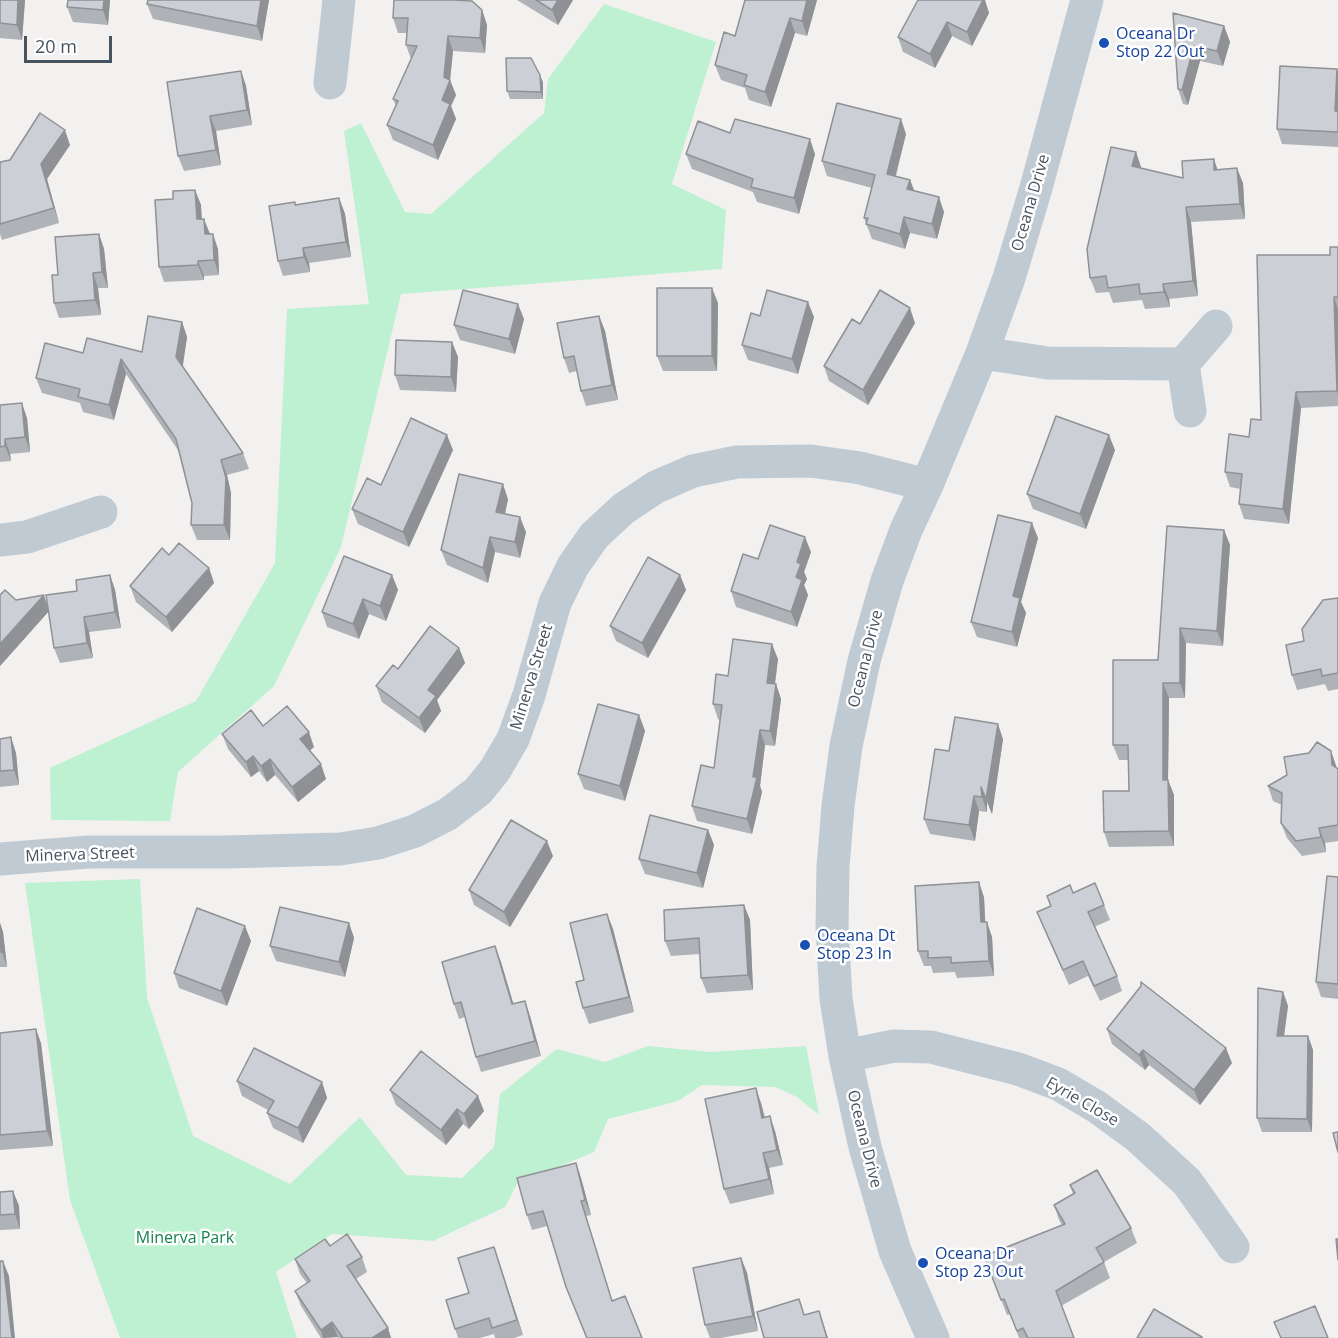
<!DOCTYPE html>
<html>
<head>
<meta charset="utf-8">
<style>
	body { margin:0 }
	#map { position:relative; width:1338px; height:1338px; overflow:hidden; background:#f3f0f0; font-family:"Open Sans",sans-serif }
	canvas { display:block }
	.scale { position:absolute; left:24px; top:36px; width:88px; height:27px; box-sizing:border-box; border:3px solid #47535f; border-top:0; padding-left:8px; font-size:18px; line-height:21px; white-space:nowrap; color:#47535f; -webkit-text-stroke:4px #fff; paint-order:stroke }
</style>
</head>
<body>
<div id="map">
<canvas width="1338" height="1338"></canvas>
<div class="scale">20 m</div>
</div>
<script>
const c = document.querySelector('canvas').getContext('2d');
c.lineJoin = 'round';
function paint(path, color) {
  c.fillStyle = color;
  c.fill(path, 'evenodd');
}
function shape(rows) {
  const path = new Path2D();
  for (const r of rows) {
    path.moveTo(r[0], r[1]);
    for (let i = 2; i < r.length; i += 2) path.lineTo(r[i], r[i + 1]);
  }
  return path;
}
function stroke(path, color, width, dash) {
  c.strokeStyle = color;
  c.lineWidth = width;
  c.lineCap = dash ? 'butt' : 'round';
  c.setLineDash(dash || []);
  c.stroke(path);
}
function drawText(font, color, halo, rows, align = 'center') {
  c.font = font + ' "Open Sans",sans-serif';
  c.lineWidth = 5;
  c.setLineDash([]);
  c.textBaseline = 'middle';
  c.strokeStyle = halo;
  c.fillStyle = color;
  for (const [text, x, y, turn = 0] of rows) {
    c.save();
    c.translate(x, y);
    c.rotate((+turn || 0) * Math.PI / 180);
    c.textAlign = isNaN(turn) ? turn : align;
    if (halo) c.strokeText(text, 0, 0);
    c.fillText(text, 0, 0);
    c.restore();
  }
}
paint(shape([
	[604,4,716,42,672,184,726,210,722,269,401,294,341,547,274,686,178,772,170,821,51,820,50,768,196,701,275,563,287,309,369,304,344,131,361,123,405,212,431,214,544,113,548,79],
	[140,879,147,998,193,1136,290,1184,360,1117,406,1175,462,1178,494,1147,500,1094,557,1049,605,1062,648,1046,710,1052,806,1046,819,1115,797,1097,775,1087,702,1085,678,1101,608,1119,594,1152,517,1184,505,1207,433,1241,332,1234,276,1272,297,1338,120,1338,70,1200,25,883]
]), '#bdf1d2');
stroke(shape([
	[330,83,339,0],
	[982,353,1048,363,1183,364,1216,326],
	[1183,364,1190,411],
	[0,540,27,537,101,512],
	[0,859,89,852,226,852,340,849,378,843,415,831,448,814,478,791,495,770,513,739,529,695,555,603,573,566,594,536,623,509,656,487,693,471,737,462,811,461,860,468,927,485],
	[845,1056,894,1046,931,1047,1018,1069,1058,1084,1097,1107,1138,1137,1187,1182,1233,1247],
	[933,1338,895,1251,865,1147,845,1056,836,999,832,927,833,867,838,806,846,746,864,661,887,581,906,530,927,485,982,353,1009,278,1036,188,1087,0]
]), '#c0cad2', 33);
paint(shape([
	[0,0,25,0,22,40,0,38],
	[64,0,110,0,108,25,73,22,67,7,68,0],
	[148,0,269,0,262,41,153,19,147,4],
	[517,0,573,0,558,25],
	[745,0,817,0,807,36,795,33,771,107,749,100,745,88,721,80,715,65,735,36],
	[985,1,989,13,972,46,952,36,935,68,903,52,898,37],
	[482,10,487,25,485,53,453,51,450,80,456,95,451,106,456,119,438,160,393,140,387,125,396,106,393,99,411,59,406,45,407,33,398,33,393,18],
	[1173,13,1224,26,1230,42,1223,66,1200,61,1188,105,1183,104,1178,89],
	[241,71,246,86,252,125,216,131,221,165,184,171,178,156],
	[1338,72,1338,147,1282,144,1277,129],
	[543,82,543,99,510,99,507,91],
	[730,133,815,154,799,214,757,202,753,192,692,169,686,154],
	[906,134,896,176,910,180,914,191,944,212,937,239,910,233,905,249,872,239,864,218,872,188,827,176,822,161],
	[70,145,47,179,59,223,2,240,0,234,0,162],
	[1136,152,1141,168,1183,178,1218,170,1243,183,1245,219,1191,222,1198,296,1169,299,1170,307,1145,309,1142,300,1113,303,1109,292,1096,293,1090,278],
	[195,190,201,205,202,219,218,249,219,275,204,276,204,280,164,282,159,267,173,199],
	[339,198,345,214,351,257,309,263,310,272,283,276,278,261,296,205],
	[99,234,104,249,108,288,98,288,101,315,59,318,54,303,58,275],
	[1338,247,1338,406,1301,408,1289,524,1244,519,1239,504,1241,489,1230,487,1225,472,1261,420,1330,255],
	[718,303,717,371,663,371,657,356],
	[599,316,605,331,618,400,586,406,581,391,577,371,569,373,564,358],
	[760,316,814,317,798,374,748,360,742,345],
	[524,319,515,354,460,340,454,325],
	[182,322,187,337,182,366,243,453,249,469,227,475,231,493,230,540,197,540,191,525,192,503,178,450,126,374,114,420,83,412,80,403,42,393,36,378,83,353,142,352],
	[915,323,868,405,829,381,824,366,860,324],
	[452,342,458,357,456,392,400,390,395,375],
	[0,405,27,418,30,452,10,454,11,461,0,462],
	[453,450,409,547,358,524,352,509,381,485],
	[1115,450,1086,529,1033,509,1027,494],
	[508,499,505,514,526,532,520,558,495,552,488,583,447,565,441,550],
	[1224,530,1230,545,1223,646,1186,643,1185,698,1169,698,1168,780,1174,795,1174,846,1109,847,1104,832,1129,791,1128,760,1119,760,1113,745],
	[1038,538,1021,602,1026,613,1017,647,977,637,971,622],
	[811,552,804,572,807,579,804,585,808,595,797,627,736,607,731,591,758,559],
	[169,555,209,568,214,583,172,632,136,602,130,586],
	[110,575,115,590,121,628,89,632,93,658,60,663,54,648,49,611,0,666,0,595,16,600,48,607,77,591],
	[392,575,398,590,386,621,369,614,359,639,327,627,322,612],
	[680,575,686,590,648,658,616,641,610,626],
	[1338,598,1338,689,1328,691,1325,684,1297,690,1292,675,1304,641],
	[459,648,465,663,437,700,441,711,425,733,382,702,376,686,398,669],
	[778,659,775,684,776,684,781,699,775,746,765,745,760,786,762,792,752,834,697,821,692,806,714,768,720,720,718,719,713,704,728,676],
	[639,715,645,731,625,801,584,789,578,774],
	[263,726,314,747,310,750,326,779,298,802,275,775,267,782,259,771,251,777,228,749,222,734],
	[0,739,16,753,19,785,0,787],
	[1003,739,992,814,987,802,987,812,979,811,975,841,930,834,924,819],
	[1331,751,1337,768,1338,769,1338,841,1325,843,1326,852,1302,856,1287,838,1281,823,1282,805,1273,801,1268,786],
	[708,830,714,845,703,888,645,874,639,859],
	[553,856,510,927,474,905,469,890],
	[1338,877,1338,999,1321,997,1316,982],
	[1073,893,1104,905,1110,920,1094,927,1117,976,1122,991,1100,1001,1088,976,1069,985,1043,927,1037,912,1050,906,1047,896],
	[984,897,985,922,992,937,994,976,957,978,955,972,933,973,931,966,924,966,918,951],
	[744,905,750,920,753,990,707,993,701,978,700,954,671,956,665,941],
	[607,914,613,929,634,1012,589,1024,583,1008],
	[0,923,3,932,7,967,0,967],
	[349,923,354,938,345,977,276,961,270,946],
	[251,941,227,1006,179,988,174,973],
	[501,962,513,1004,530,1016,541,1056,481,1072,476,1057,465,1017,459,1019,454,1004],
	[1283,992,1288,1006,1284,1036,1308,1036,1313,1050,1312,1132,1262,1132,1257,1118],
	[1107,1029,1232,1063,1200,1105,1149,1065,1145,1070,1112,1044],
	[0,1033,41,1043,53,1146,0,1150],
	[237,1081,322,1082,327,1098,303,1143,273,1128,267,1113,268,1110,242,1096],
	[390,1090,484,1111,469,1129,463,1124,446,1145,396,1105],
	[761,1103,765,1117,775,1131,783,1165,769,1168,774,1194,730,1204,724,1189],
	[576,1163,581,1178,591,1215,586,1216,612,1301,642,1338,586,1338,566,1287,547,1226,532,1230,527,1215],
	[1070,1185,1131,1228,1137,1243,1104,1262,1110,1278,1061,1306,1074,1338,1019,1338,1010,1314,1007,1315,990,1271,1062,1225,1059,1220,1054,1205,1073,1194],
	[13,1191,19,1206,20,1229,0,1230,0,1192],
	[330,1246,362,1257,367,1272,356,1279,388,1328,391,1338,338,1338,338,1337,321,1338,301,1306,295,1291,307,1283,300,1274,295,1259],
	[741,1258,747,1273,758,1331,721,1338,710,1338,705,1325],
	[499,1262,523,1335,514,1338,495,1338,494,1334,480,1338,458,1338,446,1300,469,1293]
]), '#afb2b7');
paint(shape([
	[18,0,25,0,22,40,17,25],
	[104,0,110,0,108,25,103,10],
	[261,0,269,0,262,41,257,26],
	[558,0,573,0,558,25,552,10],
	[807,0,817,0,807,36,802,21],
	[979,0,985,0,989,13,972,46,967,32],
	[482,10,487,25,485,53,480,38],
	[790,18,795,33,771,107,765,92],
	[947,22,952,36,935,68,930,54],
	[1224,26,1230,42,1223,66,1217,51],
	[448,36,453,51,450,80,456,95,451,106,456,119,438,160,433,145,442,100],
	[1194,46,1200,61,1188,105,1182,90],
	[1337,69,1338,72,1338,120,1335,111],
	[241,71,246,86,252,125,247,110],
	[540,75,543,82,543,99,541,92],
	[210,116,216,131,221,165,216,150],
	[901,119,906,134,892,189,887,174],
	[65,130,70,145,47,179,59,223,54,208,41,164],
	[810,139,815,154,799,214,794,198],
	[1136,152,1141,167,1138,181,1132,166],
	[1214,159,1219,174,1214,170],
	[1237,168,1243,183,1245,219,1240,204],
	[910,180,916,195,907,189],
	[195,190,201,205,202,234,197,219],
	[939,197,944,212,937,239,932,224],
	[339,198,345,214,351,257,346,242],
	[1186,207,1191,222,1198,296,1193,281],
	[904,217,910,233,905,249,900,234],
	[204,219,210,234,205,234],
	[99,234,104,249,108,288,102,272],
	[213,234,218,249,219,275,214,260],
	[303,248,309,263,310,272,304,257],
	[198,261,204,276,204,280,198,265],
	[93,273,98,288,101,315,95,300],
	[1163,284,1169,299,1170,307,1164,292],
	[712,288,718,303,717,371,712,356],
	[1334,297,1338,309,1338,395,1337,391],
	[808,302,814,317,798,374,792,359],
	[518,304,524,319,515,354,509,339],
	[910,308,915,323,868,405,863,390],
	[599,316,605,331,618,400,612,385],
	[182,322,187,337,182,372,176,357],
	[452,342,458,357,456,392,451,377],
	[121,359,126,374,114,420,109,405],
	[1296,392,1301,408,1289,524,1283,509],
	[22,403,27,418,30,452,25,437],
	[447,435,453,450,409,547,403,532],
	[1109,435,1115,450,1086,529,1080,514],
	[5,439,10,454,11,461,5,446],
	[221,460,227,475,231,493,230,540,224,525],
	[503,484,508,499,502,527,496,512],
	[520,517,526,532,520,558,515,542],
	[1032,523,1038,538,1021,602,1026,613,1017,647,1012,632,1013,596],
	[1224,530,1230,545,1223,646,1217,631],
	[490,537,495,552,488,583,483,568],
	[805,537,811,552,804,572,807,579,804,585,808,595,797,627,791,612,796,577,797,562],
	[209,568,214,583,172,632,166,617],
	[110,575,115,590,121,628,115,612],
	[392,575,398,590,386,621,380,606],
	[680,575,686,590,648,658,642,643],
	[44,595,49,611,0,666,0,644],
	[363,599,369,614,359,639,353,624],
	[84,617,89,632,93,658,87,643],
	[1180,628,1186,643,1185,698,1180,683],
	[772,644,778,659,773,698,767,683],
	[459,648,465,663,437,700,441,711,425,733,419,718,428,690],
	[1163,683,1169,698,1168,780,1174,795,1174,846,1169,831,1163,780],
	[776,684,781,699,775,746,770,731],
	[639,715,645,731,625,801,620,786],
	[998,724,1003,739,992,814,986,799],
	[760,730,765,745,760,786,762,792,752,834,747,819],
	[309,732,314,747,306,754,300,739],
	[11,737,16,753,19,785,14,770],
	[1331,751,1336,766,1337,780,1332,765],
	[253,756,259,771,251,777,246,762],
	[270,759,275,775,267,782,261,766],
	[321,764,326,779,298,802,292,787],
	[981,787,987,802,987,812,982,797],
	[974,796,979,811,975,841,969,825],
	[1319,828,1325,843,1326,852,1321,837],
	[708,830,714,845,703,888,697,873],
	[547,841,553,856,510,927,504,912],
	[979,882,984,897,986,937,981,922],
	[744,905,750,920,753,990,748,975],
	[607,914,613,929,634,1012,629,997],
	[987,922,992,937,994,976,989,961],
	[0,923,3,932,7,967,2,952,0,935],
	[349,923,354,938,345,977,339,962],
	[245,926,251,941,227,1006,221,991],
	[495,946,501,962,518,1019,512,1004],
	[1283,992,1288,1006,1282,1050,1277,1036],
	[525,1001,530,1016,541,1056,535,1041],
	[36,1029,41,1043,53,1146,47,1131],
	[1308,1036,1313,1050,1312,1132,1307,1119],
	[1226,1048,1232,1063,1200,1105,1194,1090],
	[1143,1050,1149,1065,1145,1070,1139,1055],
	[322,1082,327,1098,303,1143,298,1128],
	[756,1088,761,1103,768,1133,762,1118],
	[478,1096,484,1111,469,1129,464,1114],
	[457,1109,463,1124,446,1145,441,1130],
	[770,1116,775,1131,783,1165,777,1150],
	[763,1153,769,1168,774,1194,769,1179],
	[576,1163,581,1178,591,1215,585,1200],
	[13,1191,19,1206,20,1229,15,1214],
	[494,1247,499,1262,523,1335,517,1320],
	[741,1258,747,1273,758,1331,753,1316],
	[3,1261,9,1276,15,1338,12,1338],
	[819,1311,828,1338,827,1338],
	[332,1322,338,1337,323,1338,321,1330],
	[388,1328,391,1338,372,1338]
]), '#8f9195');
const building = shape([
	[0,0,18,0,17,25,0,23,0,0],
	[68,0,104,0,103,10,67,7,68,0],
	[148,0,261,0,257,26,147,4,148,0],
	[394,0,453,0,472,1,482,10,480,38,448,36,444,77,450,80,442,100,450,104,433,145,387,125,398,101,393,99,417,46,406,45,408,18,393,18,394,0],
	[536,0,558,0,552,10,536,0],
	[745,0,807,0,802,21,790,18,765,92,744,85,747,75,715,65,724,32,735,36,745,0],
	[918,0,983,0,967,32,947,22,930,54,898,37,918,0],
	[1173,13,1224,26,1217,51,1194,46,1182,90,1178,89,1173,13],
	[506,58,531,58,540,75,541,92,507,91,506,58],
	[1280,66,1337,69,1335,111,1338,111,1338,132,1277,129,1280,66],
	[241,71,247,110,210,116,216,150,178,156,167,82,241,71],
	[837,103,901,119,887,174,910,180,907,189,939,197,932,224,904,217,900,234,866,224,868,218,864,218,875,175,822,161,837,103],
	[40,113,65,130,41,164,54,208,0,224,0,162,10,160,40,113],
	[735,119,810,139,794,198,751,187,753,179,686,154,698,121,730,133,735,119],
	[1111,147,1136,152,1132,166,1183,178,1182,161,1214,159,1214,170,1237,168,1240,204,1186,207,1193,281,1163,284,1164,292,1140,294,1139,284,1108,288,1106,276,1090,278,1087,249,1111,147],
	[195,190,197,219,204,219,205,234,213,234,214,260,198,261,198,265,159,267,155,200,173,199,173,191,195,190],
	[339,198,346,242,303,248,304,257,278,261,269,206,295,202,295,205,339,198],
	[99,234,102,272,93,273,95,300,54,303,52,275,58,275,55,237,99,234],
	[1330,247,1338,247,1338,297,1334,297,1337,391,1296,392,1283,509,1239,504,1242,474,1225,472,1229,434,1249,437,1251,419,1261,420,1257,255,1330,255,1330,247],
	[657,288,712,288,712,356,657,356,657,288],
	[463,290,518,304,509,339,454,325,463,290],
	[767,290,808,302,792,359,742,345,751,313,760,316,767,290],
	[880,290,910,308,863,390,824,366,852,319,860,324,880,290],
	[148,316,182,322,176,357,243,453,221,460,226,478,224,525,191,525,192,503,176,439,121,359,109,405,78,397,80,389,36,378,45,343,83,353,87,338,142,352,148,316],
	[599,316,612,385,581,391,574,356,564,358,557,323,599,316],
	[396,340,452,342,451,377,395,375,396,340],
	[22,403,25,437,5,439,5,446,0,447,0,405,22,403],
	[1056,416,1109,435,1080,514,1027,494,1056,416],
	[411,418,447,435,403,532,352,509,367,478,381,485,411,418],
	[459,474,503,484,496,512,520,517,515,542,490,537,483,568,441,550,459,474],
	[998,515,1032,523,1013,596,1020,598,1012,632,971,622,998,515],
	[770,525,805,537,797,562,801,564,796,577,802,580,791,612,731,591,743,554,758,559,770,525],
	[1167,526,1224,530,1217,631,1180,628,1180,683,1163,683,1163,780,1168,780,1169,831,1104,832,1103,791,1129,791,1128,745,1113,745,1113,660,1158,660,1167,526],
	[179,543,209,568,166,617,130,586,162,548,169,555,179,543],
	[344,556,392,575,380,606,363,599,353,624,322,612,344,556],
	[648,557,680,575,642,643,610,626,648,557],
	[110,575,115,612,84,617,87,643,54,648,46,595,77,591,76,580,110,575],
	[5,590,16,600,44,595,0,644,0,595,5,590],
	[1338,598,1338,673,1322,676,1321,669,1292,675,1286,645,1304,641,1302,629,1323,600,1338,598],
	[430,626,459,648,428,690,436,696,419,718,376,686,393,665,398,669,430,626],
	[733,639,772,644,767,683,776,684,770,731,760,730,753,777,757,777,747,819,692,806,701,765,714,768,722,705,713,704,716,674,728,676,733,639],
	[598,704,639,715,620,786,578,774,598,704],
	[287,706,309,732,300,739,321,764,292,787,270,759,261,766,253,756,246,762,222,734,251,710,263,726,287,706],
	[955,717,998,724,986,799,981,787,982,797,974,796,969,825,924,819,935,749,949,751,955,717],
	[11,737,14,770,0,771,0,739,11,737],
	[1317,742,1331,751,1332,765,1338,769,1338,825,1319,828,1321,837,1296,841,1281,823,1282,793,1268,786,1287,775,1284,757,1309,753,1317,742],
	[650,815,708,830,697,873,639,859,650,815],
	[511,820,547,841,504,912,469,890,511,820],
	[1327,876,1338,877,1338,984,1316,982,1327,876],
	[979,882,981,922,987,922,989,961,951,963,951,957,928,958,928,951,918,951,915,886,979,882],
	[1095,883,1104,905,1088,912,1117,976,1094,986,1083,961,1063,970,1037,912,1051,906,1047,896,1070,885,1073,893,1095,883],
	[744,905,748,975,701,978,699,938,665,941,664,910,744,905],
	[280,907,349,923,339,962,270,946,280,907],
	[197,908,245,926,221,991,174,973,197,908],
	[607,914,629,997,583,1008,576,982,584,980,570,923,607,914],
	[0,935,2,952,0,952,0,935],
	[495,946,512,1004,525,1001,535,1041,476,1057,461,1002,454,1004,442,962,495,946],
	[1141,982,1226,1048,1194,1090,1143,1050,1139,1055,1107,1029,1141,986,1141,982],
	[1258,988,1283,992,1277,1036,1308,1036,1307,1119,1257,1118,1258,988],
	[36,1029,47,1131,0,1135,0,1033,36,1029],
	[254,1048,322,1082,298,1128,267,1113,274,1101,237,1081,254,1048],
	[421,1051,478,1096,464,1114,457,1109,441,1130,390,1090,421,1051],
	[756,1088,762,1118,770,1116,777,1150,763,1153,769,1179,724,1189,705,1099,756,1088],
	[1338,1132,1338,1152,1333,1133,1338,1132],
	[576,1163,585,1200,581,1201,612,1301,625,1296,642,1338,587,1338,566,1287,543,1211,527,1215,517,1178,576,1163],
	[1097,1170,1131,1228,1096,1248,1104,1262,1056,1291,1074,1338,1028,1338,1023,1328,1017,1331,1004,1299,1001,1300,984,1256,1065,1224,1054,1205,1075,1193,1070,1185,1097,1170],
	[13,1191,15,1214,0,1215,0,1192,13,1191],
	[347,1234,362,1257,347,1266,388,1328,372,1338,343,1338,332,1322,321,1330,295,1291,310,1281,295,1259,325,1239,330,1246,347,1234],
	[1336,1239,1338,1239,1338,1260,1336,1239],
	[494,1247,517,1320,492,1328,489,1318,455,1329,446,1300,469,1293,458,1258,494,1247],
	[741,1258,753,1316,705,1325,693,1268,741,1258],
	[0,1261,3,1261,12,1338,0,1338,0,1261],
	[799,1299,804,1315,819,1311,827,1338,764,1338,757,1312,799,1299],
	[1315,1306,1328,1338,1281,1338,1274,1322,1315,1306],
	[1154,1309,1202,1337,1202,1338,1137,1338,1154,1309]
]);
paint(building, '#cccfd5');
stroke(building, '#8f9195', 1.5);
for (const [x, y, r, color] of [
	[1104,43,6,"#1a4fb4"],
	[805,945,6,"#1a4fb4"],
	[923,1263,6,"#1a4fb4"]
]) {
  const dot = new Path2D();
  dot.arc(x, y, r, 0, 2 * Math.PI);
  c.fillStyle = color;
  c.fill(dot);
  stroke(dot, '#fff', 2);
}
drawText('16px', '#164399', '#fff', [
	["Oceana Dr",1116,34],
	["Stop 22 Out",1116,52],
	["Oceana Dt",817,936],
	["Stop 23 In",817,954],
	["Oceana Dr",935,1254],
	["Stop 23 Out",935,1272]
], 'left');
drawText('16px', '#47535f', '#fff', [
	["Oceana Drive",1031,203,-74],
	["Oceana Drive",866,659,-76],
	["Minerva Street",532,677,-73],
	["Minerva Street",80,855,-2],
	["Eyrie Close",1082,1102,30],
	["Oceana Drive",864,1139,76]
]);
drawText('16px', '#14844e', '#fff', [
	["Minerva Park",185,1238]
]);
</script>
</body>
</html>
